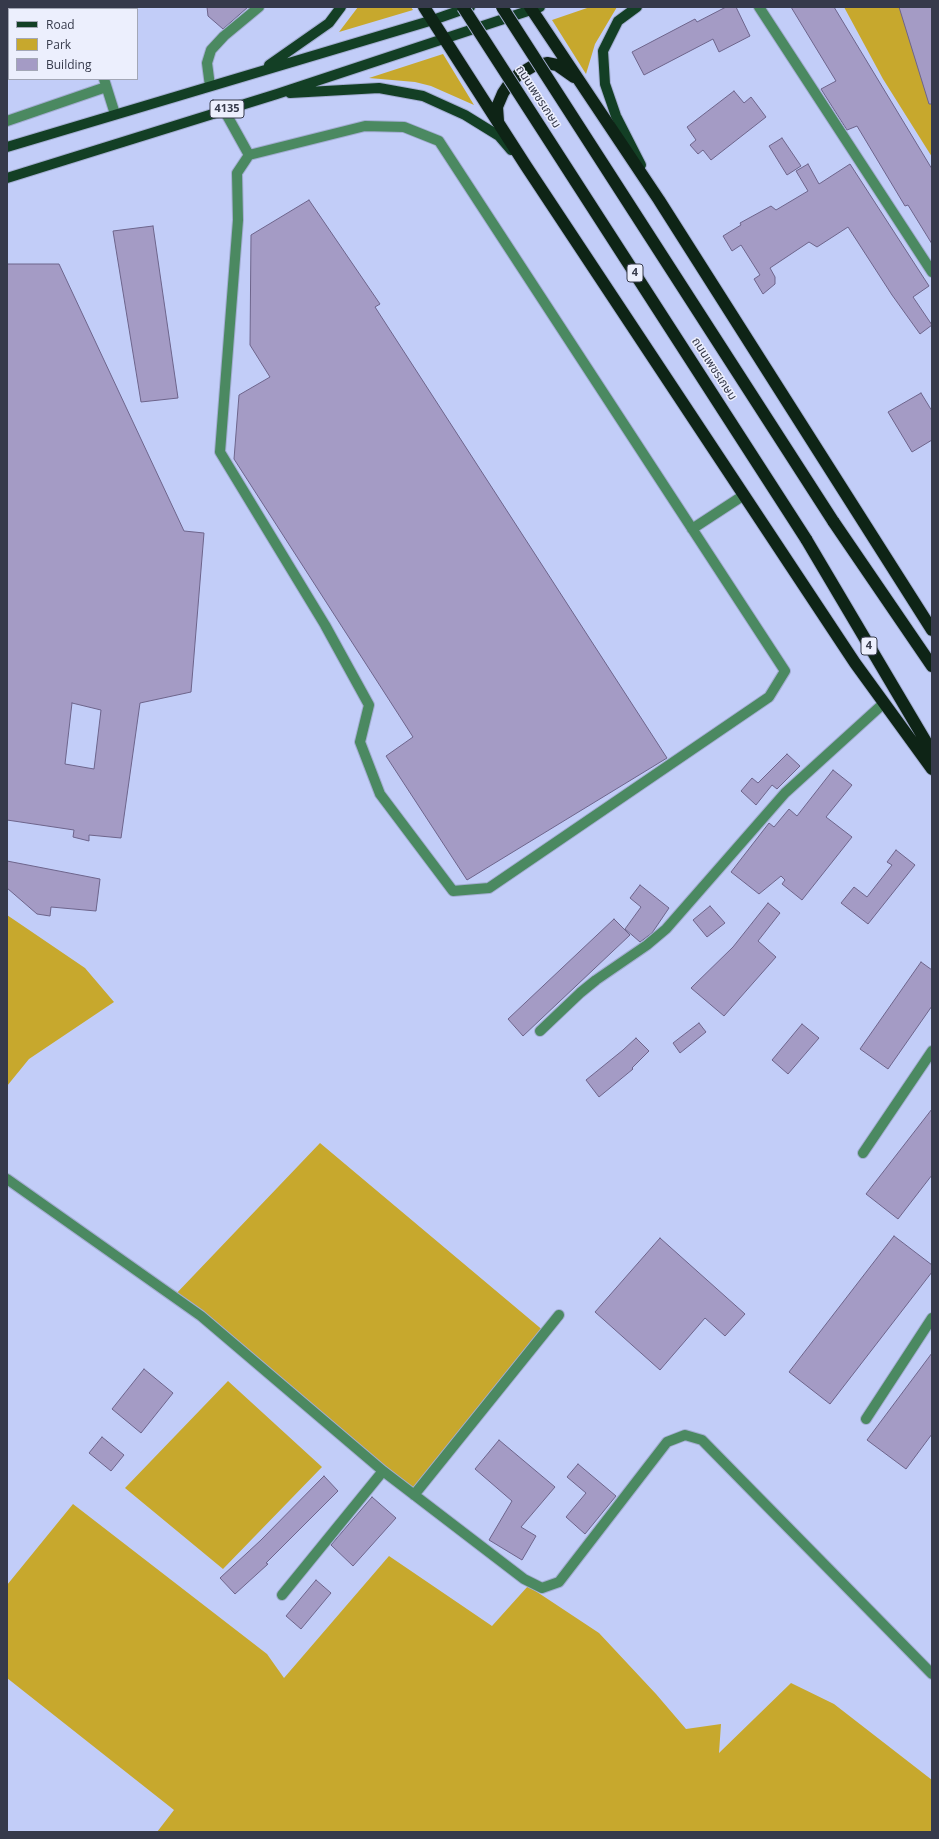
<!DOCTYPE html>
<html>
<head>
<meta charset="utf-8">
<style>
	body { margin:0 }
	#map { position:relative; width:939px; height:1839px; overflow:hidden; background:#c2cdf8; font-family:"Open Sans",sans-serif }
	canvas { display:block }
	.frame { position:absolute; inset:0; border:8px solid #363a4b; pointer-events:none }
	.legend { position:absolute; left:8px; top:8px; width:130px; height:72px; box-sizing:border-box; background:#eceffd; border:1px solid #a3a7b6; margin:0; padding:5px 7px; list-style:none; font-size:12px; color:#363a4b }
	.legend li { display:flex; align-items:center; gap:8px; height:20px }
	.legend b { width:20px; border:1px solid #a3a7b6 }
</style>
</head>
<body>
<div id="map">
<canvas width="939" height="1839"></canvas>
<div class="frame"></div>
<ul class="legend">
<li><b style="height:5px;background:#133f25"></b>Road</li>
<li><b style="height:11px;background:#c7a82d"></b>Park</li>
<li><b style="height:11px;background:#a49bc5"></b>Building</li>
</ul>
</div>
<script>
const c = document.querySelector('canvas').getContext('2d');
c.lineJoin = 'round';
function paint(path, color) {
  c.fillStyle = color;
  c.fill(path, 'evenodd');
}
function shape(rows) {
  const path = new Path2D();
  for (const r of rows) {
    path.moveTo(r[0], r[1]);
    for (let i = 2; i < r.length; i += 2) path.lineTo(r[i], r[i + 1]);
  }
  return path;
}
function stroke(path, color, width, dash) {
  c.strokeStyle = color;
  c.lineWidth = width;
  c.lineCap = dash ? 'butt' : 'round';
  c.setLineDash(dash || []);
  c.stroke(path);
}
function drawText(font, color, halo, rows, align = 'center') {
  c.font = font + ' "Open Sans","Noto Sans Thai",sans-serif';
  c.lineWidth = 3;
  c.setLineDash([]);
  c.textBaseline = 'middle';
  c.strokeStyle = halo;
  c.fillStyle = color;
  for (const [text, x, y, turn = 0] of rows) {
    c.save();
    c.translate(x, y);
    c.rotate((+turn || 0) * Math.PI / 180);
    c.textAlign = isNaN(turn) ? turn : align;
    if (halo) c.strokeText(text, 0, 0);
    c.fillText(text, 0, 0);
    c.restore();
  }
}
paint(shape([
	[358,7,411,7,413,10,339,32],
	[590,7,617,7,595,44,586,74,552,20],
	[844,7,932,7,932,157,883,79],
	[443,54,474,105,431,86,415,82,369,78],
	[7,915,85,968,114,1002,29,1059,7,1086],
	[320,1143,545,1332,414,1495,173,1297],
	[228,1381,322,1467,223,1569,125,1488],
	[73,1504,267,1654,284,1678,389,1556,492,1626,528,1586,599,1633,656,1694,686,1729,721,1724,719,1753,791,1683,834,1704,932,1780,932,1832,157,1832,174,1810,7,1678,7,1585]
]), '#c7a82d');
const building = shape([
	[207,7,248,7,223,29,208,16,207,7],
	[726,7,736,7,750,36,719,52,713,39,644,75,632,52,695,19,697,22,726,7],
	[791,7,834,7,932,169,932,244,908,205,905,206,857,126,847,130,821,89,836,81,791,7],
	[899,7,932,7,932,104,929,104,899,7],
	[734,91,744,103,751,97,766,117,711,160,703,150,698,154,690,145,696,140,687,127,734,91],
	[782,138,801,166,787,175,769,146,782,138],
	[808,164,819,184,850,164,929,286,913,297,932,325,920,334,892,295,848,227,817,247,809,242,770,268,775,277,775,284,763,294,754,279,760,275,741,245,732,251,723,236,741,225,740,223,771,206,776,210,808,191,796,171,808,164],
	[309,200,380,304,375,307,667,758,467,880,386,756,413,737,234,459,239,395,270,377,250,345,251,235,309,200],
	[153,226,178,398,141,402,113,231,153,226],
	[7,264,59,264,184,531,204,533,191,692,140,703,121,838,89,835,89,841,73,837,74,830,7,820,7,264],
	[72,703,101,710,94,769,65,764,72,703],
	[921,393,932,411,932,440,912,452,888,412,921,393],
	[787,754,800,766,777,789,772,785,756,805,741,791,752,778,758,783,787,754],
	[833,770,852,785,826,817,852,837,802,900,782,884,785,880,781,876,759,894,731,872,769,823,774,827,789,809,797,816,833,770],
	[896,850,915,865,868,924,841,903,854,887,867,897,892,865,887,862,896,850],
	[7,861,100,879,96,911,51,907,50,916,37,914,7,888,7,861],
	[640,885,669,908,652,933,640,942,625,929,641,907,630,898,640,885],
	[768,903,780,913,758,941,776,957,724,1016,691,988,733,947,768,903],
	[710,906,725,923,707,937,693,920,710,906],
	[614,919,630,935,523,1036,508,1019,614,919],
	[921,962,932,970,932,1006,888,1069,860,1049,921,962],
	[699,1023,706,1032,680,1053,673,1043,699,1023],
	[802,1024,819,1038,788,1074,772,1060,802,1024],
	[636,1038,649,1051,632,1068,633,1069,599,1097,586,1080,623,1050,636,1038],
	[932,1109,932,1175,898,1219,866,1194,932,1109],
	[894,1236,932,1265,932,1272,830,1404,789,1372,894,1236],
	[660,1238,745,1314,725,1336,705,1318,660,1370,595,1312,660,1238],
	[932,1353,932,1434,906,1469,867,1440,932,1353],
	[144,1369,173,1393,141,1433,112,1409,144,1369],
	[102,1437,124,1455,111,1471,89,1453,102,1437],
	[499,1440,555,1487,521,1527,536,1536,522,1560,489,1540,512,1501,475,1469,499,1440],
	[578,1464,616,1496,585,1534,566,1517,586,1493,567,1477,578,1464],
	[324,1476,338,1491,266,1563,268,1564,235,1594,220,1578,261,1540,324,1476],
	[372,1497,396,1518,353,1566,331,1545,372,1497],
	[316,1580,331,1593,301,1629,286,1616,316,1580]
]);
paint(building, '#a49bc5');
stroke(building, '#6d648b', 1);
const minor = shape([
	[79,7,80,9],
	[759,7,932,272],
	[104,79,115,114],
	[210,86,207,63,211,50,224,36,259,7],
	[224,110,249,155,365,126,404,127,439,141,785,671,769,697,489,888,453,891,380,794,360,742,369,705,325,625,220,452,238,220,237,173,249,155],
	[7,121,106,87],
	[692,529,744,495],
	[540,1031,580,993,596,980,647,945,666,929,785,793,884,703],
	[863,1153,932,1051],
	[7,1179,201,1316,383,1471,524,1579,542,1588,559,1582,667,1442,685,1435,702,1440,932,1674],
	[866,1419,932,1318],
	[414,1495,559,1315],
	[282,1595,383,1471]
]);
const major = shape([
	[637,7,618,21,603,51,605,84,616,116,641,165],
	[269,65,329,23,341,7],
	[290,93,379,88,423,96,465,115,499,136,511,150],
	[7,147,433,20,470,7],
	[7,178,277,94,540,7]
]);
const highway = shape([
	[424,7,526,166,855,663,932,769],
	[530,7,659,200,932,630],
	[498,121,497,107,503,93,509,84,518,75,533,66,547,63,557,65,574,77],
	[833,521,932,666],
	[806,539,932,752]
]);
stroke(minor, '#a3add2', 12);
stroke(major, '#a3add2', 12);
stroke(highway, '#a3add2', 14);
stroke(minor, '#4b8961', 10);
stroke(major, '#133f25', 10);
stroke(highway, '#0e2416', 12);
const highwayBridge = shape([
	[463,7,806,539],
	[502,7,833,521]
]);
stroke(highwayBridge, '#a3add2', 14, []);
stroke(highwayBridge, '#0e2416', 12);
for (const [x, y, w] of [
	[227,109,34],
	[635,273,16],
	[869,646,16]
]) {
  const box = new Path2D();
  box.roundRect(x - w / 2, y - 9, w, 18, 3);
  c.fillStyle = '#eceffd';
  c.fill(box);
  stroke(box, '#363a4b', 1);
}
drawText('bold 11px', '#363a4b', null, [
	["4135",227,109],
	["4",635,273],
	["4",869,646]
]);
drawText('12px', '#363a4b', '#eceffd', [
	["ถนนเพชรเกษม",538,97,57],
	["ถนนเพชรเกษม",714,369,57]
]);
</script>
</body>
</html>
